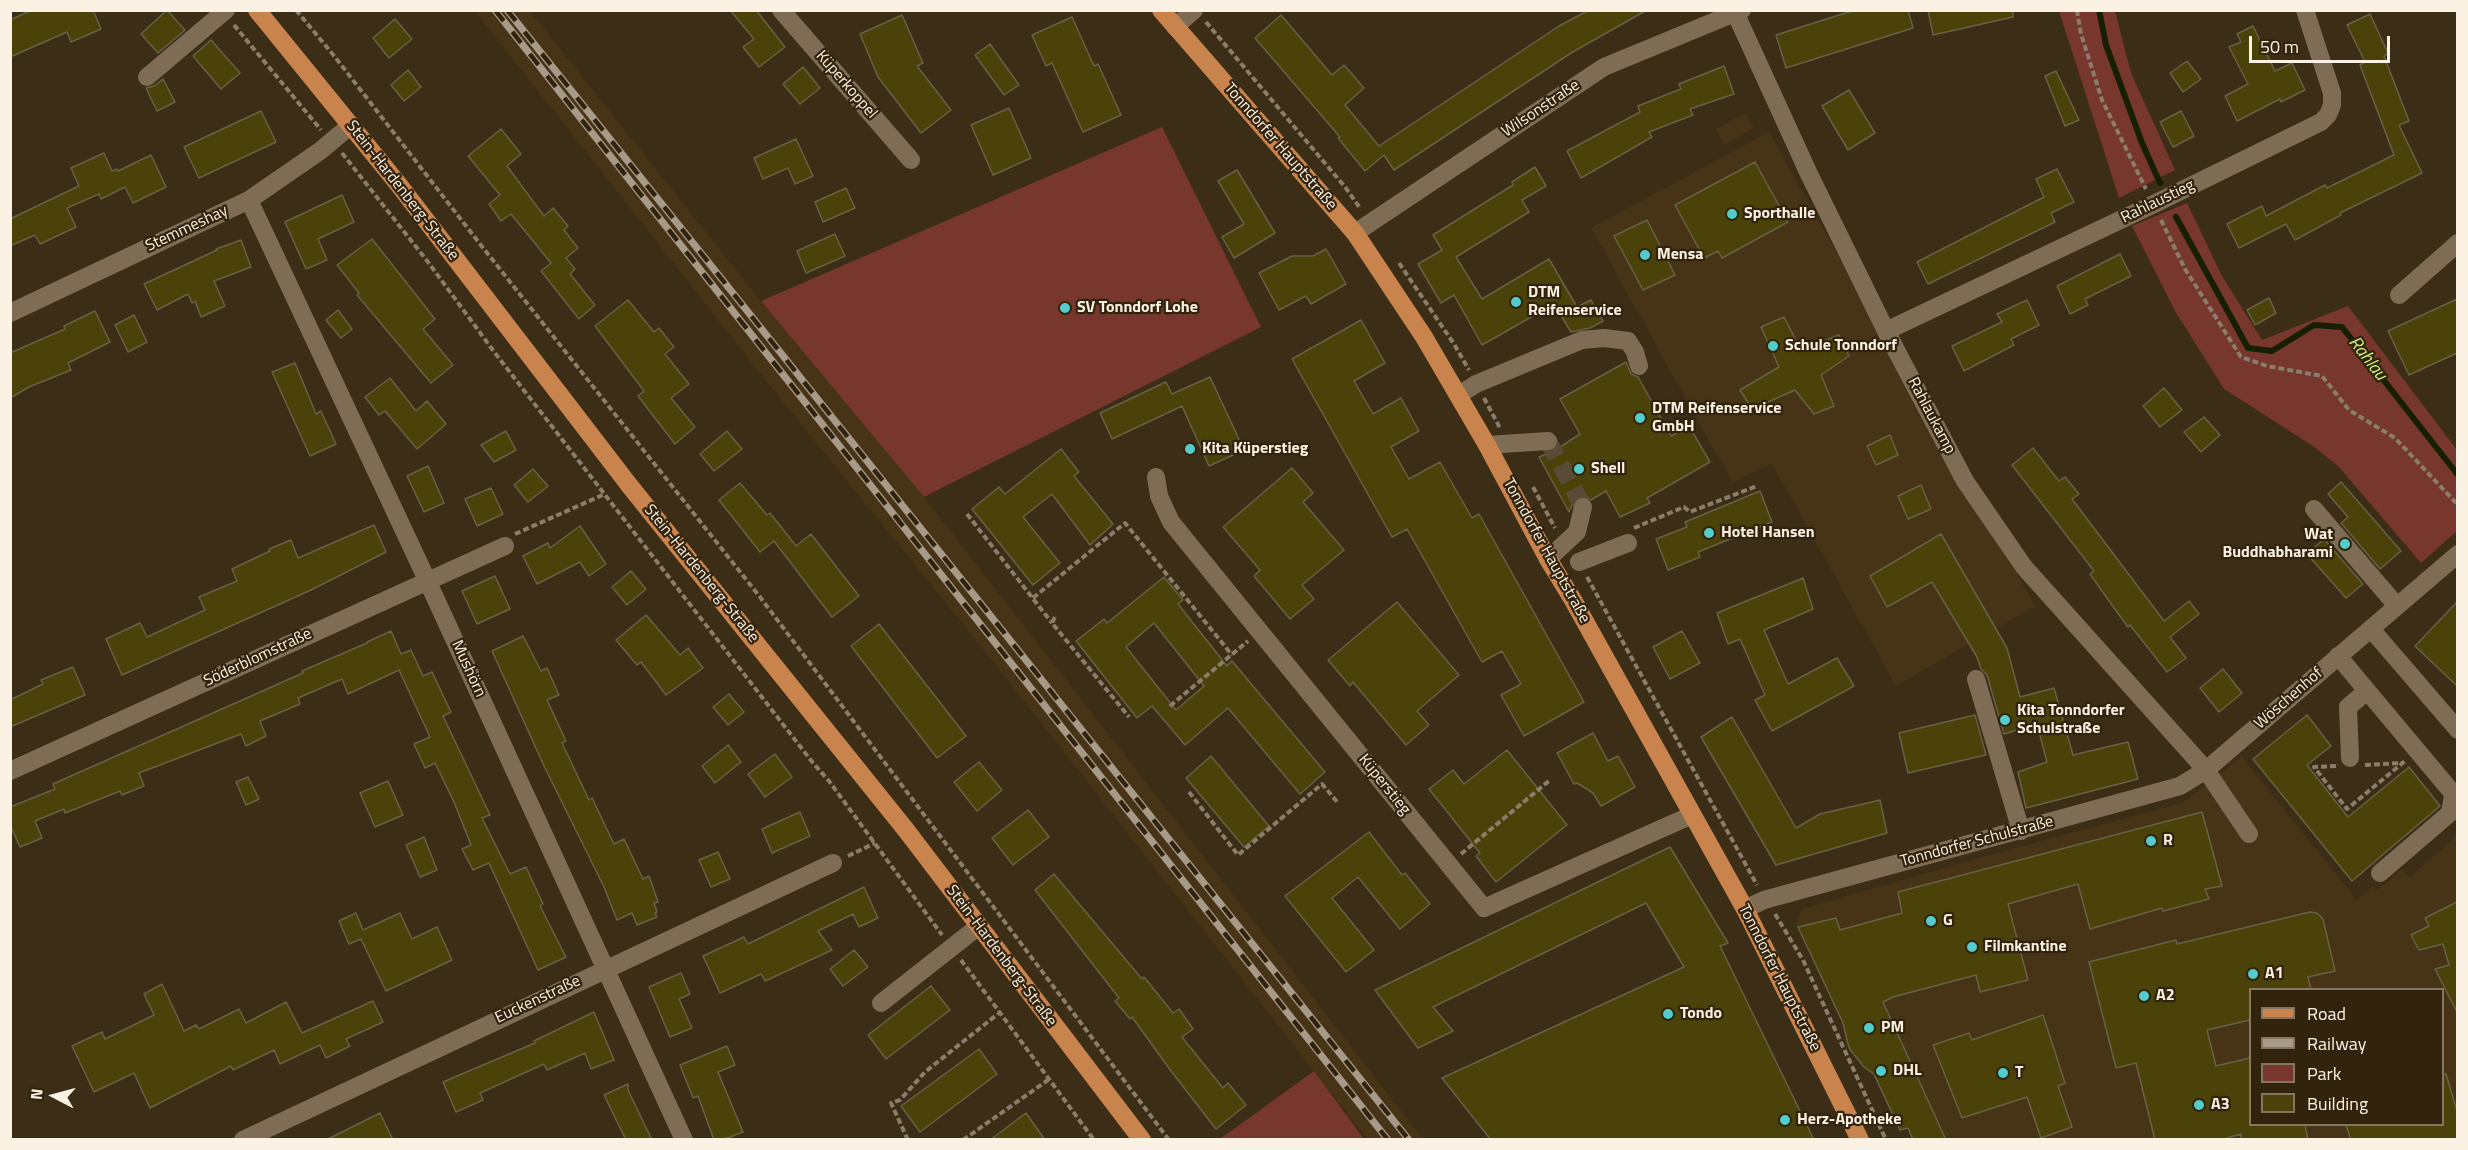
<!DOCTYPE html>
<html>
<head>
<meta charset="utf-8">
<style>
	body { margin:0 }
	#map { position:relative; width:2468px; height:1150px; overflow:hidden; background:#3c2d16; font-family:"Titillium Web",sans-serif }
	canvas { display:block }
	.frame { position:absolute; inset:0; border:12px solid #fcf2e4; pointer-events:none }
	.legend { position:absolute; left:2249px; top:988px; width:195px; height:138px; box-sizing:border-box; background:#32230c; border:2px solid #837662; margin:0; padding:8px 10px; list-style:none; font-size:18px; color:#fcf2e4 }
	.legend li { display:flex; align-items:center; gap:12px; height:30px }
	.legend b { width:30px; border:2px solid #837662 }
	.north { position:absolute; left:24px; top:1066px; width:60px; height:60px; -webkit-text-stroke:4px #32230c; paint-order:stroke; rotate:276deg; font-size:16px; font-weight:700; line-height:24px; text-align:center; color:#fcf2e4 }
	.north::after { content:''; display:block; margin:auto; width:21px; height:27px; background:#fcf2e4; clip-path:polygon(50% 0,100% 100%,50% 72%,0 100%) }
	.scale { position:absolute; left:2249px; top:36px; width:141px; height:27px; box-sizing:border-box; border:3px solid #fcf2e4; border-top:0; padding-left:8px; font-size:18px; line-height:21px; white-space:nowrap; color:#fcf2e4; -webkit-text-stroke:4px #32230c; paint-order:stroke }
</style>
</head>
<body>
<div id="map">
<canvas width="2468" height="1150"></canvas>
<div class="frame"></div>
<ul class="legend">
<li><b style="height:8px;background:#c9844d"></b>Road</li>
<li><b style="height:8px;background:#a79a88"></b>Railway</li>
<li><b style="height:16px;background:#77372d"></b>Park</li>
<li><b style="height:16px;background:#4a4209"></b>Building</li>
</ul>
<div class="north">N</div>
<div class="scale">50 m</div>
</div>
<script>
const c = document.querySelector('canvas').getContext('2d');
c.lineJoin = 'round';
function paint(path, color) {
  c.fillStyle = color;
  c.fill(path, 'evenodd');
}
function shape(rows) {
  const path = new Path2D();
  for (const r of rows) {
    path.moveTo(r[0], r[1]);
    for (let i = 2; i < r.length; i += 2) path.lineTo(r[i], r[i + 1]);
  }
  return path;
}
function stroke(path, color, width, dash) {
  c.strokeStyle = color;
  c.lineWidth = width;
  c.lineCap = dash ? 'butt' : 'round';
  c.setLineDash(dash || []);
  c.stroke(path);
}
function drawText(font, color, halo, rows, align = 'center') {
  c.font = font + ' "Titillium Web",sans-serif';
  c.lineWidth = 4.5;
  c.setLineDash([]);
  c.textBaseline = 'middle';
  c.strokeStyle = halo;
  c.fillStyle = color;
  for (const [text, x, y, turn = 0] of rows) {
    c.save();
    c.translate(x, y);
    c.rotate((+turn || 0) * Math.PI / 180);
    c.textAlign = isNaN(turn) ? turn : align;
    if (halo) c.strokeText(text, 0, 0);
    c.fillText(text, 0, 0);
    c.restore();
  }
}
paint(shape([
	[475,11,530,11,761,301,924,497,1423,1139,1367,1139,991,659,759,372],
	[1746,113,1754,128,1724,145,1716,129],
	[1769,132,2035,606,1896,686,1772,464,1732,482,1591,228],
	[2242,757,2357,900,2373,886,2377,891,2402,869,2410,877,2457,835,2457,1139,1913,1139,1908,1128,1900,1130,1796,923,1802,909,1982,857,2182,803],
	[2250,990,2442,990,2442,1124,2250,1124]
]), '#473416');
paint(shape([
	[2059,11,2115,11,2131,73,2175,170,2119,198],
	[1162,127,1261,327,924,497,761,301],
	[2187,203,2222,276,2262,340,2348,306,2457,450,2457,531,2421,563,2338,466,2313,446,2224,389,2175,311,2132,226],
	[1314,1071,1364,1139,1220,1139]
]), '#77372d');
stroke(shape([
	[2099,10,2106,45,2142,143,2160,183],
	[2176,217,2248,348,2272,351,2314,325,2342,327,2458,475]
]), '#171f03', 6);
const building = shape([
	[32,10,93,10,101,29,71,42,67,32,10,57,10,20,32,10],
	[167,10,185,30,158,53,141,34,167,10],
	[730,10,756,10,785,47,759,67,743,47,754,39,730,10],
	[1589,10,1647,10,1571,53,1394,170,1384,155,1365,171,1338,138,1340,137,1255,38,1281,15,1332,75,1344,65,1364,88,1345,105,1379,146,1559,26,1589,10],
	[1855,10,1908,10,1913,28,1786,68,1776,35,1855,10],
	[1928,10,2013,10,2013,17,1933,35,1928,10],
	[2370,14,2388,53,2384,56,2409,121,2399,125,2422,173,2340,213,2341,215,2295,240,2286,224,2239,248,2227,224,2262,206,2266,216,2325,185,2327,188,2394,155,2360,65,2365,62,2347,25,2370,14],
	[902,15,923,63,917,66,951,110,921,133,878,77,860,34,902,15],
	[1072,17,1094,66,1098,64,1121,115,1083,132,1052,63,1046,66,1032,35,1072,17],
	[395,19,412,39,389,58,373,38,395,19],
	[2253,26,2275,71,2292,63,2305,90,2281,102,2280,99,2237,121,2225,96,2248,84,2229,47,2241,42,2237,34,2253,26],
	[211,40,240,73,221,89,193,56,211,40],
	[990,44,1019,85,1004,95,975,55,990,44],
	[2187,61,2201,79,2183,92,2170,73,2187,61],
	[1724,66,1734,94,1690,109,1693,115,1649,132,1652,137,1581,178,1567,151,1640,112,1638,106,1681,89,1679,84,1724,66],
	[803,67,820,88,800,104,783,84,803,67],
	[408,70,421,87,404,101,391,85,408,70],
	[2056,71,2079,120,2065,126,2045,76,2056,71],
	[163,79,175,102,157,111,146,88,154,86,163,79],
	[1849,90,1875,133,1848,150,1822,106,1849,90],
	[1009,108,1031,158,993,175,971,125,1009,108],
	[261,111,276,142,199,178,184,147,261,111],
	[2181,111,2194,136,2173,147,2160,122,2181,111],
	[501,129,521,154,507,166,544,216,553,208,568,226,564,230,578,248,566,258,575,269,570,274,595,305,579,319,541,271,551,263,511,214,501,221,489,204,500,195,468,156,501,129],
	[796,139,813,176,795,184,788,168,763,179,754,158,796,139],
	[104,153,112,171,117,169,118,171,151,155,166,187,133,203,125,187,101,199,99,194,67,208,76,227,40,244,35,235,10,246,10,219,79,186,71,168,104,153],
	[1755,162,1788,222,1722,258,1718,251,1704,258,1675,205,1755,162],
	[1535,167,1546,186,1522,200,1529,212,1456,257,1482,299,1549,259,1577,307,1591,300,1603,321,1590,328,1571,332,1554,304,1482,345,1454,295,1441,303,1418,264,1442,250,1433,235,1513,185,1512,182,1535,167],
	[2057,169,2074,202,2051,213,2055,222,1928,284,1917,262,2044,197,2036,179,2057,169],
	[1237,170,1275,233,1234,258,1222,237,1244,224,1218,181,1237,170],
	[846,188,855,208,823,222,815,202,846,188],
	[342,195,354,222,318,239,327,260,306,269,285,222,342,195],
	[1647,220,1675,275,1643,290,1614,236,1647,220],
	[835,234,845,256,806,273,797,251,835,234],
	[372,239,435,319,423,329,453,365,431,383,357,295,359,293,337,265,372,239],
	[241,240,251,267,214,281,225,306,201,317,195,301,192,303,188,294,157,310,144,284,217,250,216,249,241,240],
	[1326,249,1346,284,1311,304,1306,296,1279,310,1259,273,1292,256,1313,256,1326,249],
	[2120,254,2131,276,2085,299,2088,305,2070,314,2057,286,2120,254],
	[2269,298,2276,313,2255,325,2247,310,2269,298],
	[2457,299,2457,353,2409,375,2388,331,2457,299],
	[628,300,654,332,659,328,674,347,665,354,689,384,671,398,695,427,675,444,638,396,644,391,595,326,628,300],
	[2027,300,2039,325,2011,339,2014,345,1964,371,1952,346,2002,322,1997,314,2027,300],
	[338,310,352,329,341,338,326,320,338,310],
	[95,311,110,342,68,363,71,370,29,387,10,398,10,353,65,329,64,326,95,311],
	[134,315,147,342,128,352,115,325,134,315],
	[1784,317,1801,350,1839,335,1849,356,1821,375,1834,406,1814,414,1795,390,1752,409,1740,390,1779,367,1761,327,1784,317],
	[1361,320,1385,363,1354,381,1373,414,1401,398,1419,431,1391,447,1409,479,1440,462,1472,518,1479,514,1584,702,1524,736,1501,695,1521,684,1502,651,1482,662,1407,529,1392,537,1292,359,1361,320],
	[1626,362,1631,374,1638,377,1671,436,1689,426,1710,462,1647,498,1650,503,1620,517,1606,491,1591,500,1586,496,1579,496,1574,500,1569,512,1539,457,1554,451,1580,434,1560,399,1626,362],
	[295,363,316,414,321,411,336,444,310,456,272,372,295,363],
	[1210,377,1244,450,1209,466,1182,406,1112,439,1100,413,1166,382,1172,394,1210,377],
	[390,378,416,411,427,401,446,424,417,449,385,411,379,415,365,397,390,378],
	[2164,388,2182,410,2160,427,2143,406,2164,388],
	[2204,417,2220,435,2201,452,2184,432,2204,417],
	[506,431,516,450,494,462,481,445,506,431],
	[727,431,742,449,714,471,700,454,727,431],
	[1890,435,1898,455,1876,465,1867,446,1890,435],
	[2033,448,2059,481,2065,477,2079,494,2072,499,2164,621,2189,601,2199,614,2170,637,2186,658,2167,672,2130,625,2128,627,2114,608,2090,574,2094,571,2012,465,2033,448],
	[1061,449,1079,472,1074,476,1113,524,1090,545,1052,494,1023,517,1060,563,1033,585,972,509,999,487,1005,494,1061,449],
	[428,466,444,503,424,512,407,476,428,466],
	[1292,468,1313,493,1303,502,1344,550,1302,585,1314,599,1290,619,1254,576,1260,570,1223,527,1292,468],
	[533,469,548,486,528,502,514,485,533,469],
	[2341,482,2401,551,2380,569,2341,523,2348,517,2328,494,2341,482],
	[740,483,767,515,770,513,796,546,811,534,859,596,832,617,774,541,760,552,719,500,740,483],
	[1921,485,1931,509,1908,519,1898,496,1921,485],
	[491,488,503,514,477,526,465,499,491,488],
	[1760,491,1772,522,1698,552,1700,557,1668,570,1656,539,1687,527,1685,522,1760,491],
	[374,525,386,552,311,590,122,675,106,639,140,623,147,637,205,610,199,597,237,581,232,569,270,551,269,549,291,540,298,558,374,525],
	[580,526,606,564,589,576,580,562,537,584,523,556,548,543,550,548,580,526],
	[1941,534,2007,648,2020,697,2054,688,2073,755,2128,742,2138,779,2026,808,2018,772,2047,762,2037,724,2004,734,1987,675,1981,669,1977,657,1932,582,1887,607,1870,576,1941,534],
	[2324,539,2363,584,2346,598,2307,554,2324,539],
	[631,571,646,589,627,605,612,587,631,571],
	[495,576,510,609,477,624,462,591,495,576],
	[1164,577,1183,600,1178,604,1227,666,1232,661,1325,772,1300,794,1228,708,1185,745,1152,706,1137,718,1076,641,1104,619,1107,623,1164,577],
	[1154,623,1204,686,1176,710,1126,647,1154,623],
	[1803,578,1813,609,1764,630,1788,684,1837,658,1854,686,1772,731,1755,700,1765,695,1740,639,1728,644,1717,613,1803,578],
	[1397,602,1459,675,1417,711,1429,725,1406,745,1353,682,1350,686,1328,660,1397,602],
	[2457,602,2457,686,2415,646,2457,602],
	[646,615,680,655,688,648,703,668,666,695,641,662,637,665,616,640,646,615],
	[879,624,966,736,937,758,851,646,879,624],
	[391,631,401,654,411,650,423,676,432,672,451,712,443,716,490,815,482,818,510,874,526,867,543,904,540,906,566,957,538,970,489,863,473,870,462,849,471,845,454,802,435,763,425,768,414,744,430,737,399,670,348,694,342,679,298,698,300,704,260,721,266,736,246,746,241,734,139,773,144,786,122,795,120,791,65,813,64,809,35,821,42,838,20,847,10,825,10,807,55,789,53,784,303,673,302,671,367,643,367,642,391,631],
	[1682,631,1700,663,1670,679,1653,647,1682,631],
	[523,636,541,671,547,668,559,695,547,700,566,741,562,743,589,800,592,798,614,844,624,839,643,879,649,876,658,902,654,903,657,912,655,913,657,917,637,925,632,913,617,920,604,887,544,766,492,651,523,636],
	[73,667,85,695,10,727,10,700,43,684,41,680,73,667],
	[2223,669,2242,693,2219,712,2200,688,2223,669],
	[729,694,744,712,728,725,713,707,729,694],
	[1975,715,1986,755,1908,773,1899,733,1975,715],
	[2307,715,2331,746,2307,765,2348,817,2409,767,2440,806,2352,881,2253,759,2307,715],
	[1732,717,1796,828,1820,814,1880,800,1887,833,1776,865,1701,737,1732,717],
	[1593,733,1608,761,1618,756,1635,787,1601,806,1593,793,1577,783,1574,784,1557,753,1593,733],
	[728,745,741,762,715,783,702,766,728,745],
	[1507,750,1567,825,1496,882,1476,856,1480,853,1429,789,1453,770,1464,784,1507,750],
	[775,754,792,777,765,797,748,774,775,754],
	[1211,756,1269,826,1244,847,1186,778,1211,756],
	[979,762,1002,790,977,811,954,782,979,762],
	[248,777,259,799,246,805,236,782,248,777],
	[388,781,403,815,375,827,360,793,388,781],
	[1028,810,1049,837,1013,865,992,838,1028,810],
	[800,812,810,836,772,853,762,829,800,812],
	[2202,812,2222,886,2205,889,2209,899,2163,911,2162,908,2090,929,2078,884,2008,904,2028,980,1980,992,1976,975,1893,997,1883,1002,1946,1140,1913,1140,1908,1128,1900,1130,1874,1074,1864,1067,1849,1048,1843,1023,1798,927,1836,918,1840,930,1902,913,1898,892,2202,812],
	[1369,832,1402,875,1405,873,1430,904,1400,929,1358,877,1332,898,1374,950,1346,972,1285,896,1369,832],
	[424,837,437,870,420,877,406,845,424,837],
	[1670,847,1728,943,1720,946,1814,1140,1491,1140,1442,1078,1684,967,1646,903,1433,1007,1453,1031,1418,1048,1375,990,1670,847],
	[718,852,730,879,711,887,699,860,718,852],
	[1054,874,1142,979,1144,977,1173,1013,1179,1009,1193,1029,1182,1037,1223,1088,1228,1083,1246,1105,1216,1129,1171,1071,1132,1017,1130,1019,1115,1001,1119,998,1035,890,1054,874],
	[864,887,878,918,859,927,853,914,818,931,832,950,765,981,761,974,720,993,703,956,744,937,748,944,864,887],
	[2457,902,2457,1012,2435,969,2449,965,2443,944,2419,950,2411,935,2429,926,2425,918,2457,902],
	[2310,912,2317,913,2323,919,2335,971,2308,977,2311,990,2250,990,2250,1020,2207,1030,2216,1066,2250,1058,2250,1125,2305,1125,2308,1140,2241,1140,2241,1134,2220,1140,2155,1140,2136,1063,2116,1068,2089,962,2176,940,2177,944,2310,912],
	[356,913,363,930,400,913,412,939,437,927,452,960,386,991,361,939,349,944,339,921,356,913],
	[854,950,868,967,843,986,830,969,854,950],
	[681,973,690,994,679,999,692,1028,670,1037,649,987,681,973],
	[162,984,184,1031,196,1025,199,1029,239,1009,246,1023,286,1002,302,1033,373,1001,383,1022,346,1039,350,1046,326,1058,320,1045,280,1064,274,1050,233,1070,231,1066,150,1108,134,1073,94,1092,72,1046,102,1032,105,1039,154,1015,144,994,162,984],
	[931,986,950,1010,886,1059,868,1035,931,986],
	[594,1012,614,1060,591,1069,585,1053,547,1070,544,1064,480,1093,483,1100,456,1112,443,1082,535,1043,534,1041,594,1012],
	[2043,1015,2065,1083,2058,1086,2072,1127,2041,1138,2027,1097,1962,1118,1933,1045,1969,1033,1972,1040,2043,1015],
	[727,1046,735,1065,718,1072,743,1132,722,1140,714,1140,698,1096,693,1098,680,1065,727,1046],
	[979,1049,997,1074,920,1132,901,1106,979,1049],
	[2446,1074,2457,1111,2457,1140,2351,1140,2346,1125,2442,1125,2442,1075,2446,1074],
	[628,1084,628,1090,652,1140,626,1140,604,1095,628,1084],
	[380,1113,393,1140,326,1140,380,1113],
	[1026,1113,1045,1140,990,1140,1026,1113]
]);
paint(building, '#4a4209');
stroke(building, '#666246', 1.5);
stroke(shape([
	[1548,441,1583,507]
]), '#594b35', 18, [18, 9]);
stroke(shape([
	[296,10,335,57,480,244,760,597,1169,1140],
	[2077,10,2081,34,2102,100,2146,189],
	[1206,22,1345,187,1360,208],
	[234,25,321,130],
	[342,153,428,262,495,353,813,763,829,781,942,935],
	[2161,220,2185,269,2241,357,2267,366,2322,376,2349,410,2395,438,2458,505],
	[1399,263,1454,344,1469,370],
	[1484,398,1500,428],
	[1533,487,1555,528],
	[967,514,1052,623],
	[1634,528,1684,507,1690,512,1757,486],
	[515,534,605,494],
	[1587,577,1757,885],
	[1033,598,1125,523,1232,655],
	[1055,617,1052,623,1129,717],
	[1170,706,1248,641],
	[2365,765,2403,763],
	[2336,766,2314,767,2347,809,2405,761],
	[1189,792,1238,855,1322,784,1339,804],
	[1461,854,1550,780],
	[848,856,875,843],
	[1775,914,1803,960,1886,1140],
	[961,960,1094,1140],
	[908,1140,891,1103,900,1100,925,1072,999,1013],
	[963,1140,1048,1080]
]), '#8a7d69', 4, [6, 3]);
stroke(shape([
	[781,10,911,160],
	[1734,10,1809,174,1886,331,1965,481,2024,567,2206,770,2249,834],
	[1175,27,1194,10],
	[147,77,226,10],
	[249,200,427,580,684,1140],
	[1355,233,1604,67,1742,10],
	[2399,295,2458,243],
	[10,313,249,200,320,151,351,125],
	[1886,331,2154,204,2321,122,2328,115,2332,105,2332,93,2305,10],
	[1459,395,1476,384,1582,340,1604,338,1628,341,1635,352,1639,366],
	[1487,445,1548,441],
	[1156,477,1159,496,1171,522,1484,908,1692,815],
	[2314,509,2397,606],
	[1548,559,1577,532,1583,507],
	[1579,562,1628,543],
	[2371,629,2458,730],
	[2338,656,2451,791,2453,796,2450,813,2380,873],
	[1976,679,2021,831],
	[2350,758,2348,707,2367,691],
	[10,771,505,546],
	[1745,909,1764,900,2180,786,2206,770,2458,554],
	[881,1003,979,926],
	[243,1140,833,863]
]), '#7e6d54', 18);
stroke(shape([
	[257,10,399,185,629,485,906,830,1142,1140],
	[1161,10,1355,233,1424,337,1487,445,1548,559,1573,600,1745,909,1860,1140]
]), '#c9844d', 18);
const rail = shape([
	[495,10,1388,1140],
	[507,10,1409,1140]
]);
stroke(rail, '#a79a88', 7);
stroke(rail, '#32230c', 4.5, [14]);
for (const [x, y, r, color] of [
	[1732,214,6,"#52cdcb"],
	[1645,255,6,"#52cdcb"],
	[1516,302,6,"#52cdcb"],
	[1065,308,6,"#52cdcb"],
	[1773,346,6,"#52cdcb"],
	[1640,418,6,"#52cdcb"],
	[1190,449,6,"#52cdcb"],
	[1579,469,6,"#52cdcb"],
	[1709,533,6,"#52cdcb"],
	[2345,544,6,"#52cdcb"],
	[2005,720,6,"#52cdcb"],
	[2151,841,6,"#52cdcb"],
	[1931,921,6,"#52cdcb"],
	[1972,947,6,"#52cdcb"],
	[2253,974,6,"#52cdcb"],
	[2144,996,6,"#52cdcb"],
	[1668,1014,6,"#52cdcb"],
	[1869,1028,6,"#52cdcb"],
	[1881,1071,6,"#52cdcb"],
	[2003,1073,6,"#52cdcb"],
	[2199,1105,6,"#52cdcb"],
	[1785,1120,6,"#52cdcb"]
]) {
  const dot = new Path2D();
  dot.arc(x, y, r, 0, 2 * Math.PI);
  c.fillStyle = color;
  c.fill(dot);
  stroke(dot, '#32230c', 2);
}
drawText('16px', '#fcf2e4', '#32230c', [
	["Küperkoppel",846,85,49],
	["Wilsonstraße",1541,109,-34],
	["Tonndorfer Hauptstraße",1280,147,49],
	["Stein-Hardenberg-Straße",402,191,52],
	["Rahlaustieg",2158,202,-26],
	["Stemmeshay",187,229,-25],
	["Rahlaukamp",1931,416,62],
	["Tonndorfer Hauptstraße",1546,551,61],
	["Stein-Hardenberg-Straße",701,574,51],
	["Söderblomstraße",258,658,-25],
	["Mushörn",468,669,65],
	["Wöschenhof",2289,699,-41],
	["Küperstieg",1384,785,51],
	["Tonndorfer Schulstraße",1977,842,-15],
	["Stein-Hardenberg-Straße",1001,956,53],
	["Tonndorfer Hauptstraße",1779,978,63],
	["Euckenstraße",538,1000,-25]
]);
drawText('bold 16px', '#fcf2e4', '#32230c', [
	["Sporthalle",1744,214],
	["Mensa",1657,255],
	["DTM",1528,293],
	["Reifenservice",1528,311],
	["SV Tonndorf Lohe",1077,308],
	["Schule Tonndorf",1785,346],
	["DTM Reifenservice",1652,409],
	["GmbH",1652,427],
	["Kita Küperstieg",1202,449],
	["Shell",1591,469],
	["Hotel Hansen",1721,533],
	["Wat",2333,535,"right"],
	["Buddhabharami",2333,553,"right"],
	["Kita Tonndorfer",2017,711],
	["Schulstraße",2017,729],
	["R",2163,841],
	["G",1943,921],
	["Filmkantine",1984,947],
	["A1",2265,974],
	["A2",2156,996],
	["Tondo",1680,1014],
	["PM",1881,1028],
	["DHL",1893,1071],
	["T",2015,1073],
	["A3",2211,1105],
	["Herz-Apotheke",1797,1120]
], 'left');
drawText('italic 18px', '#cef47e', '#32230c', [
	["Rahlau",2367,359,52]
]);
</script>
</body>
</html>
